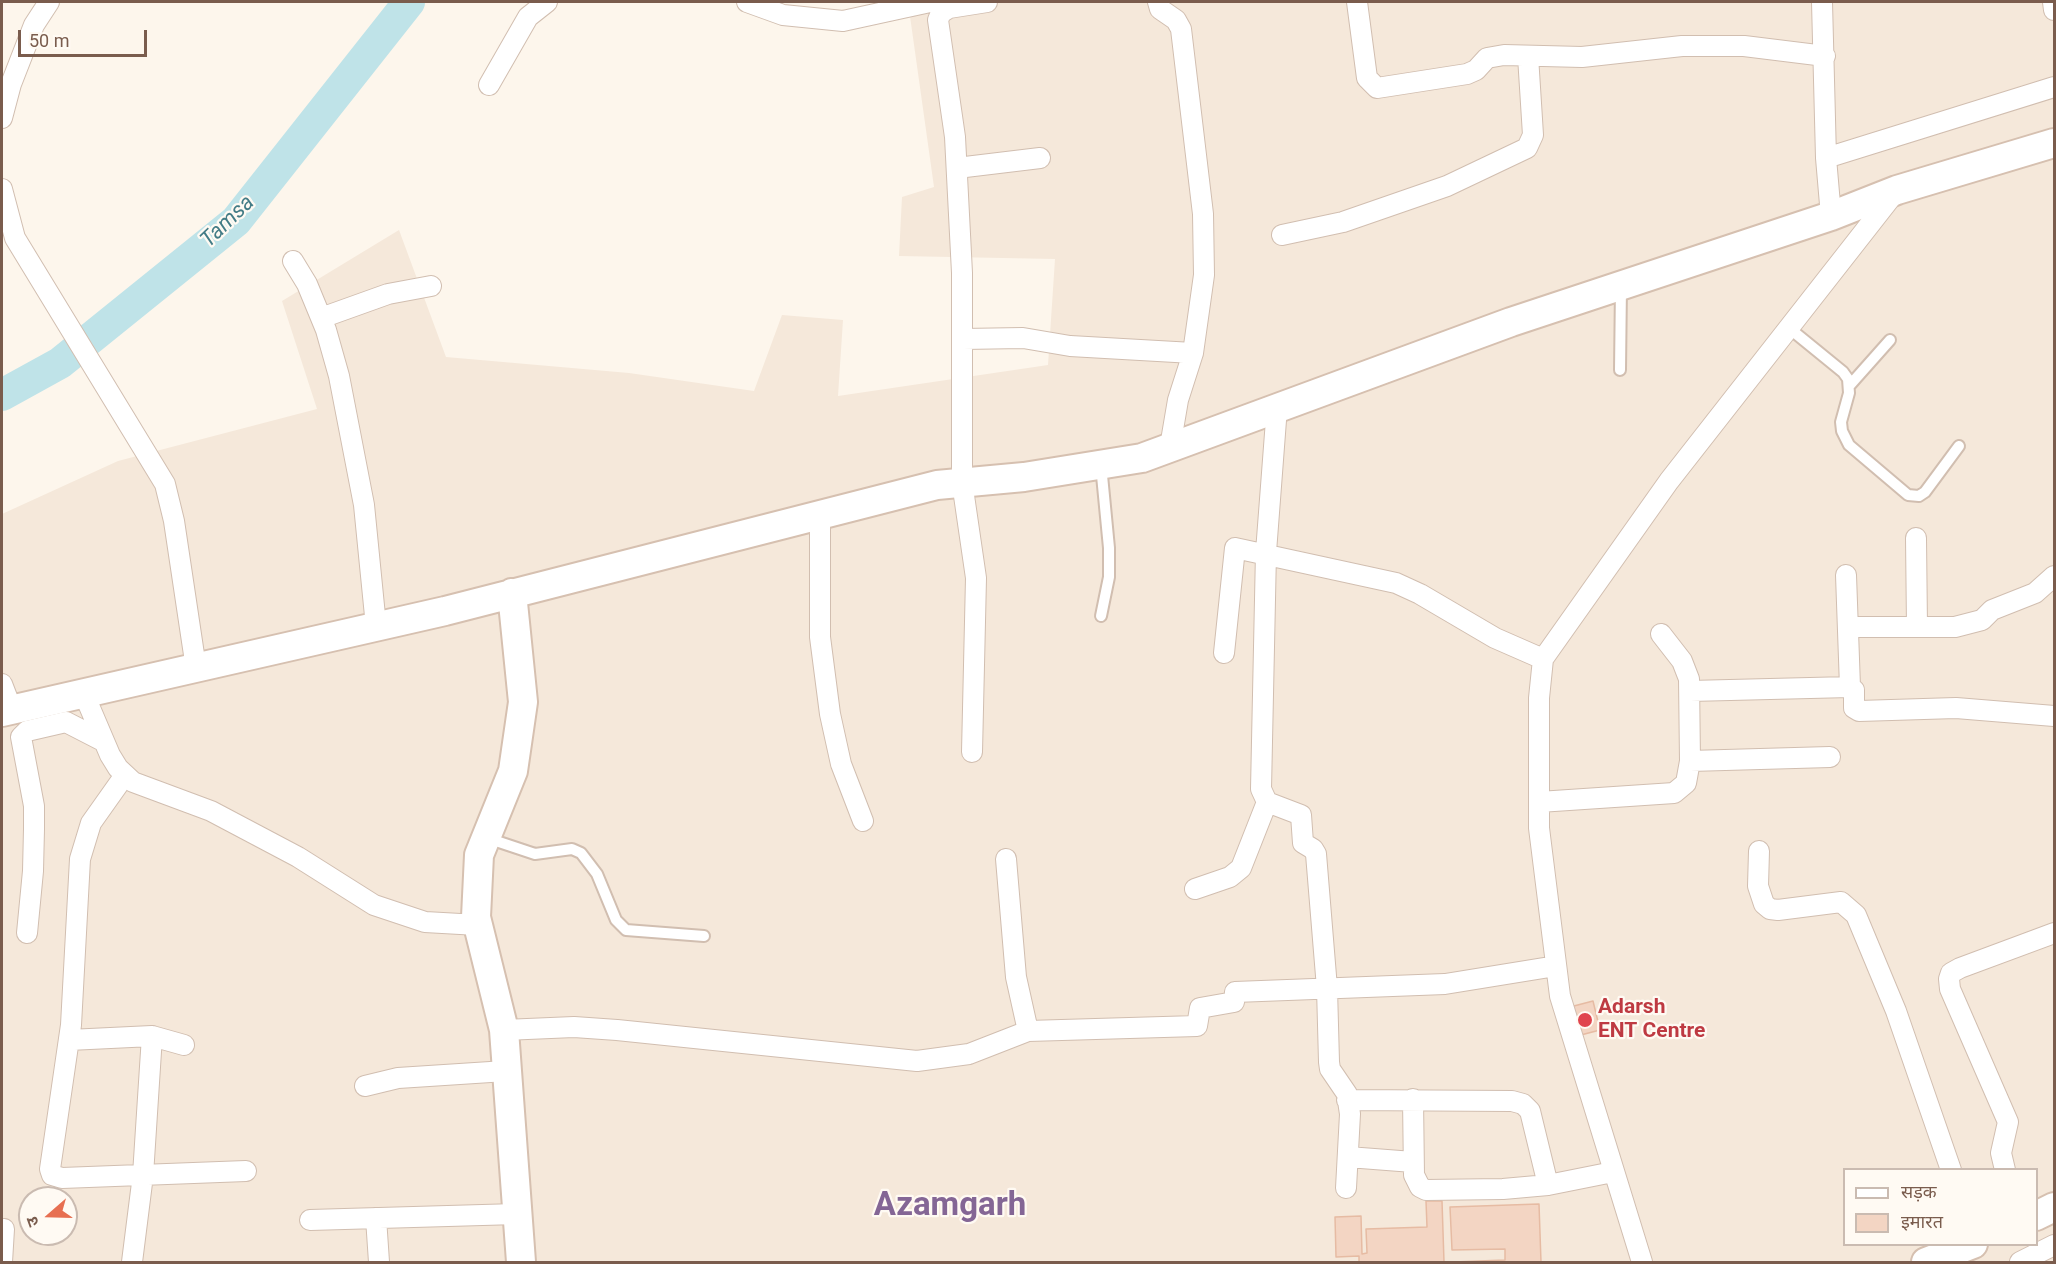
<!DOCTYPE html>
<html>
<head>
<meta charset="utf-8">
<style>
	body { margin:0 }
	#map { position:relative; width:2056px; height:1264px; overflow:hidden; background:#fdf6ec; font-family:Roboto,"Noto Sans Devanagari",sans-serif }
	canvas { display:block }
	.frame { position:absolute; inset:0; border:3px solid #7a5c4d; pointer-events:none }
	.legend { position:absolute; left:1843px; top:1168px; width:195px; height:78px; box-sizing:border-box; background:#fffaf3; border:2px solid #cabbb1; margin:0; padding:8px 10px; list-style:none; font-size:18px; color:#7a5c4d }
	.legend li { display:flex; align-items:center; gap:12px; height:30px }
	.legend b { width:30px; border:2px solid #cabbb1 }
	.north { position:absolute; left:18px; top:1186px; width:60px; height:60px; box-sizing:border-box; background:#fffaf3; border:2px solid #cabbb1; border-radius:50%; rotate:250deg; font-size:16px; font-weight:700; line-height:24px; text-align:center; color:#7a5c4d }
	.north::after { content:''; display:block; margin:auto; width:21px; height:27px; background:#e76f51; clip-path:polygon(50% 0,100% 100%,50% 72%,0 100%) }
	.scale { position:absolute; left:18px; top:30px; width:129px; height:27px; box-sizing:border-box; border:3px solid #7a5c4d; border-top:0; padding-left:8px; font-size:18px; line-height:21px; white-space:nowrap; color:#7a5c4d; -webkit-text-stroke:4px #fffaf3; paint-order:stroke }
</style>
</head>
<body>
<div id="map">
<canvas width="2056" height="1264"></canvas>
<div class="frame"></div>
<ul class="legend">
<li><b style="height:8px;background:#fff"></b>सड़क</li>
<li><b style="height:16px;background:#f3d5c3"></b>इमारत</li>
</ul>
<div class="north">उ</div>
<div class="scale">50 m</div>
</div>
<script>
const c = document.querySelector('canvas').getContext('2d');
c.lineJoin = 'round';
function paint(path, color) {
  c.fillStyle = color;
  c.fill(path, 'evenodd');
}
function shape(rows) {
  const path = new Path2D();
  for (const r of rows) {
    path.moveTo(r[0], r[1]);
    for (let i = 2; i < r.length; i += 2) path.lineTo(r[i], r[i + 1]);
  }
  return path;
}
function stroke(path, color, width, dash) {
  c.strokeStyle = color;
  c.lineWidth = width;
  c.lineCap = dash ? 'butt' : 'round';
  c.setLineDash(dash || []);
  c.stroke(path);
}
function drawText(font, color, halo, rows, align = 'center') {
  c.font = font + ' Roboto,sans-serif';
  c.lineWidth = 4.5;
  c.setLineDash([]);
  c.textBaseline = 'middle';
  c.strokeStyle = halo;
  c.fillStyle = color;
  for (const [text, x, y, turn = 0] of rows) {
    c.save();
    c.translate(x, y);
    c.rotate((+turn || 0) * Math.PI / 180);
    c.textAlign = isNaN(turn) ? turn : align;
    if (halo) c.strokeText(text, 0, 0);
    c.fillText(text, 0, 0);
    c.restore();
  }
}
paint(shape([
	[908,2,2054,2,2054,1262,2,1262,2,514,118,461,317,409,282,301,399,230,446,357,629,373,754,391,782,315,843,320,838,396,1048,365,1055,259,899,256,902,197,934,187],
	[1844,1170,2036,1170,2036,1244,1844,1244],
	[30,1198,66,1198,66,1234,30,1234]
]), '#f5e8da');
stroke(shape([
	[2,395,60,363,236,221,409,2]
]), '#bfe3e8', 32);
const building = shape([
	[1593,1001,1600,1030,1577,1036,1570,1007,1593,1001],
	[1426,1201,1442,1201,1444,1262,1359,1262,1359,1256,1336,1257,1335,1217,1361,1216,1362,1254,1367,1253,1366,1229,1427,1227,1426,1201],
	[1539,1204,1541,1262,1453,1262,1505,1260,1505,1249,1452,1250,1450,1207,1539,1204]
]);
paint(building, '#f3d5c3');
stroke(building, '#e6bba3', 1.5);
const lane = shape([
	[1789,328,1843,372,1848,379,1849,393,1841,422,1842,431,1849,445,1908,495,1919,496,1925,492,1959,446],
	[1620,370,1621,286],
	[1850,385,1890,340],
	[1101,465,1109,548,1109,577,1101,616],
	[487,838,535,854,572,849,581,853,597,874,616,920,626,930,704,936]
]);
const street = shape([
	[747,2,783,15,843,21,930,2],
	[1158,2,1160,9,1176,20,1181,29,1203,214,1204,275,1193,353,1178,400,1170,447],
	[1357,2,1367,78,1377,88,1467,74,1476,70,1487,58,1504,55,1582,57,1682,46,1744,46,1825,56],
	[1822,2,1826,158,1831,216],
	[2053,2,2054,10],
	[489,85,528,17,547,2],
	[2,118,11,84,34,25,49,2],
	[1826,158,2054,87],
	[957,168,1040,158],
	[2,189,15,238,165,484,174,521,196,668],
	[1282,235,1343,222,1447,186,1527,148,1533,135,1528,56],
	[293,261,307,284,326,330,339,376,364,505,376,626],
	[321,318,388,294,431,286],
	[963,339,1023,338,1070,346,1193,353],
	[1277,407,1266,552,1261,789,1267,802,1301,815,1303,843,1313,849,1316,854,1327,988,1329,1062,1330,1069,1347,1094,1350,1114,1346,1188],
	[820,515,820,637,830,714,841,764,863,821],
	[1916,538,1917,627],
	[1846,575,1850,687],
	[1848,627,1955,627,1982,620,1992,610,2035,593,2054,576],
	[1224,653,1235,548,1396,583,1420,594,1495,638,1543,659],
	[2,684,12,710],
	[1690,691,1850,687,1854,690,1854,708,1859,711,1956,708,2054,716],
	[84,694,110,755,118,768,133,782,211,811,298,857,374,905,425,922,478,925],
	[972,752,976,578,962,482,962,273,955,137,938,20,941,13,949,8,987,2],
	[1690,761,1830,757],
	[125,775,91,823,80,859,71,1025,50,1169,52,1175,62,1178,246,1171],
	[1539,802,1674,793,1686,783,1690,761,1689,679,1682,661,1661,634],
	[1759,851,1758,886,1764,904,1770,909,1778,910,1841,902,1856,915,1896,1011,1951,1170],
	[1006,859,1016,977,1028,1031],
	[1195,889,1230,877,1241,868,1267,802],
	[27,933,33,871,34,829,34,806,21,737,27,731,66,722,103,741],
	[504,1030,574,1027,617,1030,917,1061,969,1054,1028,1031,1197,1026,1200,1008,1234,1002,1235,992,1445,984,1556,966],
	[69,1040,152,1036,184,1045],
	[365,1086,398,1078,506,1071],
	[1413,1099,1414,1175,1420,1187,1426,1190,1503,1189,1548,1185,1613,1172],
	[1347,1100,1512,1101,1523,1104,1530,1111,1548,1185],
	[1348,1157,1413,1162],
	[2005,1170,2001,1153,2008,1122,1950,989,1949,979,1951,973,1960,968,2054,933],
	[376,1218,379,1262],
	[310,1220,517,1214],
	[2,1262,4,1229],
	[132,1262,143,1175,152,1036],
	[1642,1262,1560,996,1539,828,1539,698,1543,659,1669,481,1896,191],
	[2020,1262,2054,1245]
]);
const secondary = shape([
	[512,593,523,702,513,771,479,855,476,917,504,1030,521,1262],
	[2,712,445,611,937,485,1024,477,1142,458,1511,322,1831,216,1897,190,2054,143],
	[2036,1216,2054,1207],
	[1926,1262,1973,1244]
]);
stroke(lane, '#d1beb0', 14);
stroke(street, '#d1beb0', 22);
stroke(secondary, '#d6c0b0', 32);
stroke(lane, '#fff', 10);
stroke(street, '#fff', 20);
stroke(secondary, '#fff', 28);
for (const [x, y, r, color] of [
	[1585,1020,8,"#e0444e"]
]) {
  const dot = new Path2D();
  dot.arc(x, y, r, 0, 2 * Math.PI);
  c.fillStyle = color;
  c.fill(dot);
  stroke(dot, '#fffaf3', 2);
}
drawText('bold 21px', '#be3a42', '#fffaf3', [
	["Adarsh",1598,1008],
	["ENT Centre",1598,1032]
], 'left');
drawText('italic 22px', '#437c86', '#fffaf3', [
	["Tamsa",228,222,-44]
]);
drawText('bold 33px', '#846695', '#fffaf3', [
	["Azamgarh",950,1207]
]);
</script>
</body>
</html>
